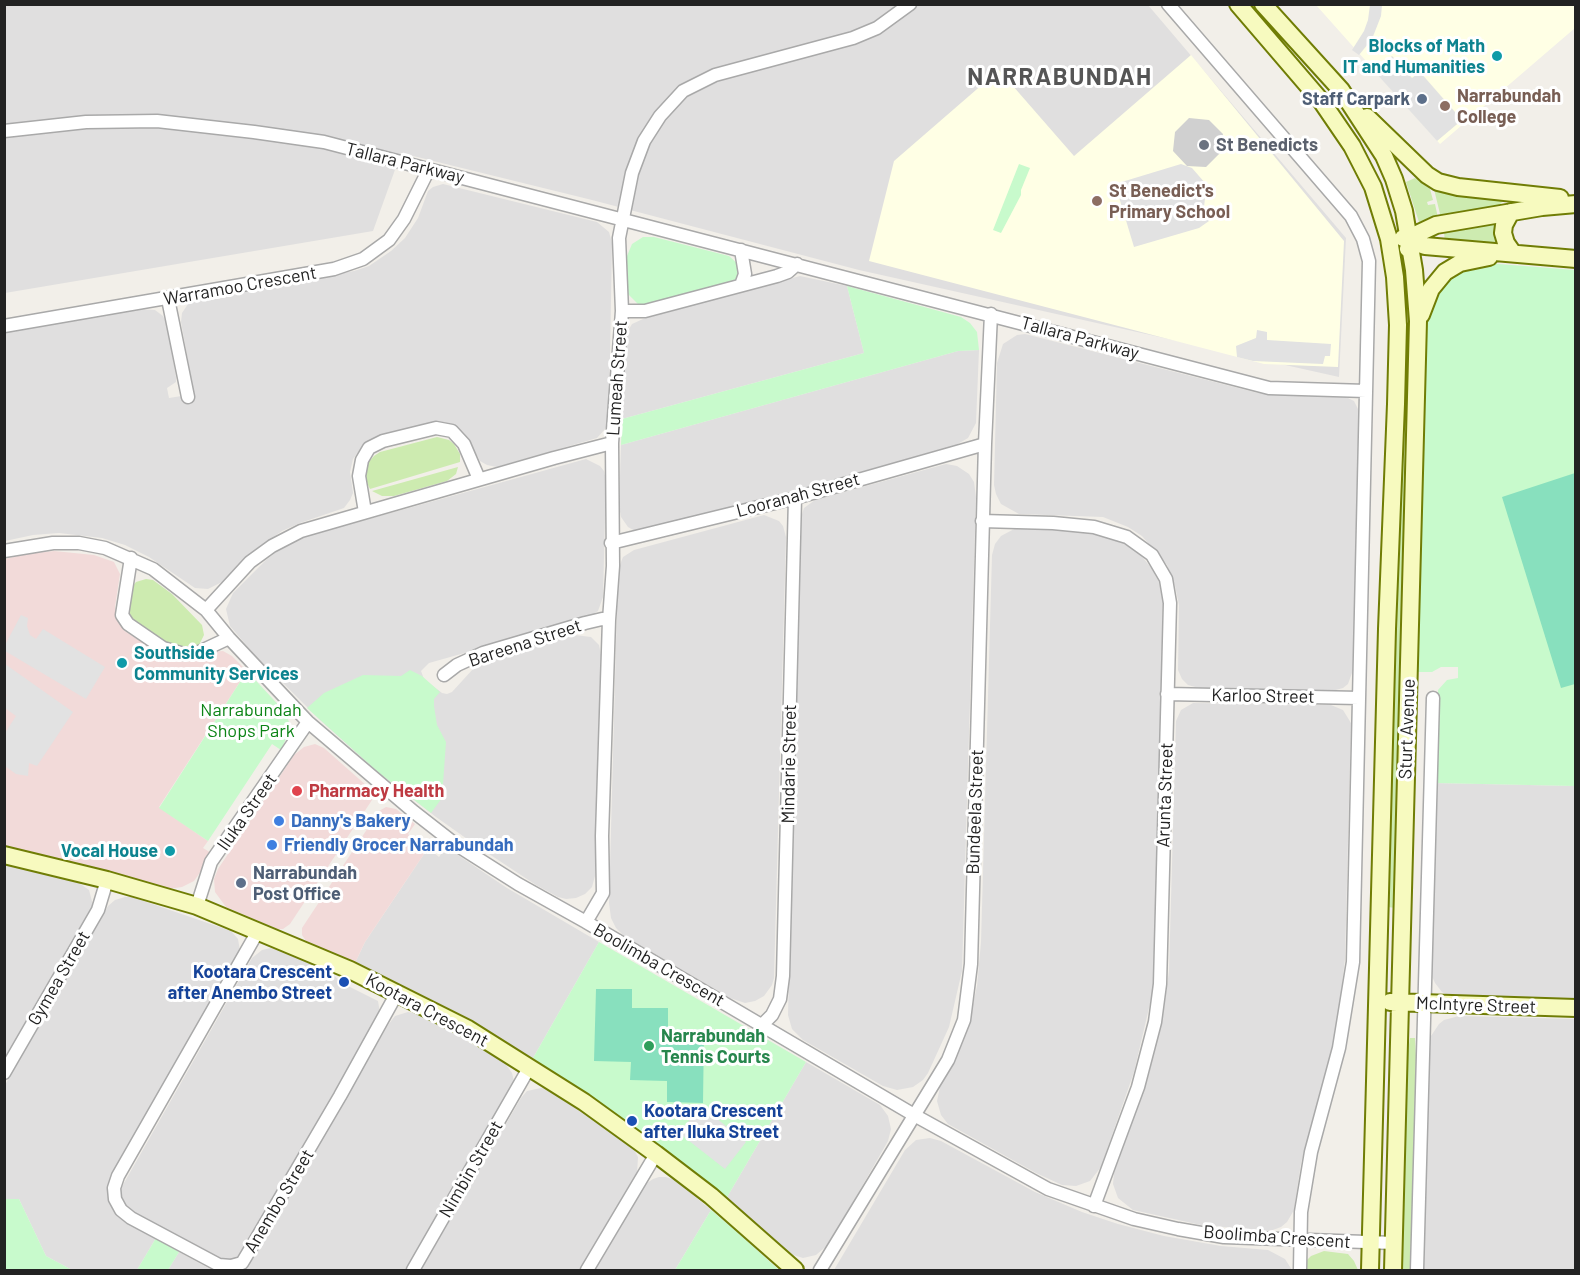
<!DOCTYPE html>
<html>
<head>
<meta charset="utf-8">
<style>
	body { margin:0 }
	#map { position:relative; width:1580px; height:1275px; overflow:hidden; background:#f2efe9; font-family:Barlow,sans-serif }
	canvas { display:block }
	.frame { position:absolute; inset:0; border:6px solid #222; pointer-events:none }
</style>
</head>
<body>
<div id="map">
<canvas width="1580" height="1275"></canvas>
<div class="frame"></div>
</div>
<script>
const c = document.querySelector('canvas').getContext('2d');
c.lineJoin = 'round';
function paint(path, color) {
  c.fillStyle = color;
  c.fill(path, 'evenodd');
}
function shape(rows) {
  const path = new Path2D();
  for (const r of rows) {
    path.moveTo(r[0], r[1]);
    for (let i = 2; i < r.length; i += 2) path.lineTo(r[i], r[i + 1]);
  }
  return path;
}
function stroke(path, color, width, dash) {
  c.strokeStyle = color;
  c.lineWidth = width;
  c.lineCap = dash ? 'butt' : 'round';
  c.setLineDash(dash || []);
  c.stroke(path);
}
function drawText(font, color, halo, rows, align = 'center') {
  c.font = font + ' Barlow,sans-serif';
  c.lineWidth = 6;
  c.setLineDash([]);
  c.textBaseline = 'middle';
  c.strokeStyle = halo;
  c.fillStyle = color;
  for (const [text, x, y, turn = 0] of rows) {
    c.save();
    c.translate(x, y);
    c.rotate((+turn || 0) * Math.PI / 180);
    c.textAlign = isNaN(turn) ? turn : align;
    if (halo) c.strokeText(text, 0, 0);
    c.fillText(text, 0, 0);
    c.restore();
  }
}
paint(shape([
	[5,4,1148,5,1346,238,1339,377,859,270,592,200,401,153,373,231,5,293],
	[443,184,597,222,609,232,612,243,609,416,606,428,597,438,497,467,487,465,480,461,464,433,455,427,444,422,432,423,373,439,362,447,353,459,350,472,353,493,350,500,344,508,300,523,282,531,261,546,224,581,208,589,195,588,149,557,125,545,102,538,59,533,33,535,5,541,5,333,140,309,155,310,163,316,167,324,176,377,176,382,167,388,169,398,194,394,181,322,182,313,188,304,201,298,354,271,369,266,391,251,405,238,418,218,428,191,433,187],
	[800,276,847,286,864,353,622,419,625,336,632,324,643,319],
	[1025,334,1258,393,1344,396,1354,401,1360,413,1353,670,1348,684,1343,688,1332,691,1199,688,1188,685,1182,679,1178,670,1179,605,1175,586,1167,565,1142,536,1128,527,1103,517,1019,514,1001,504,996,494,994,485,997,363,1003,344,1017,335],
	[979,350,976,423,968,438,956,445,701,517,635,531,628,527,621,517,619,506,621,445,958,351],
	[586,459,600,466,604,471,606,480,603,597,598,611,585,619,429,663,421,671,424,679,442,693,447,694,452,692,473,669,489,660,501,655,575,635,591,637,599,645,601,655,595,876,592,887,585,894,576,898,566,899,558,897,536,885,477,846,436,817,378,772,320,720,252,652,230,626,226,609,233,593,266,560,281,548,300,538],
	[946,464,957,466,969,474,974,482,976,497,962,971,949,1027,928,1073,923,1080,913,1087,897,1090,883,1086,803,1040,792,1029,788,1015,800,520,804,508,815,500],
	[764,515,779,521,783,526,786,537,774,978,772,985,764,996,755,1001,745,1003,730,998,623,935,616,928,611,918,609,903,618,570,623,557,634,550],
	[1016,528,1082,530,1106,533,1129,545,1140,554,1152,569,1159,582,1163,602,1155,963,1152,995,1134,1072,1101,1167,1090,1181,1076,1186,1062,1185,1036,1173,948,1124,941,1115,937,1101,940,1087,957,1055,968,1027,977,986,981,942,992,555,995,544,1001,536],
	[1193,703,1331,705,1343,710,1351,723,1345,959,1338,1019,1327,1072,1301,1163,1294,1210,1287,1222,1281,1227,1270,1231,1201,1225,1133,1210,1118,1198,1113,1184,1114,1173,1147,1081,1163,1016,1169,971,1176,721,1181,710],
	[1435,783,1575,786,1575,1002,1451,997,1442,992,1435,983,1431,974],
	[446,847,507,888,599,942,533,1058,444,1007,355,963,365,942,428,848,439,857],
	[5,864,79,883,89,890,93,905,91,912,5,1062],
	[125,897,132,897,231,931,238,939,240,951,109,1184,108,1198,116,1214,156,1238,137,1270,72,1270,46,1256,19,1199,5,1199,5,1085,108,906,115,900],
	[271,948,329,971,342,983,378,1001,380,1013,242,1254,234,1261,217,1261,126,1208,121,1200,120,1190,252,958,262,950],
	[408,1012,419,1014,504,1062,512,1073,514,1081,513,1084,407,1270,241,1270,253,1259,388,1025,395,1016],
	[1459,1016,1575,1019,1575,1270,1422,1270,1429,1039,1439,1024,1444,1020],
	[806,1062,880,1105,888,1116,891,1129,888,1141,829,1244,816,1255,803,1258,787,1253,726,1199],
	[541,1088,547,1089,617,1137,633,1148,638,1157,637,1174,582,1270,421,1270,521,1098,527,1091],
	[930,1138,941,1141,1035,1192,1082,1212,1118,1224,1164,1236,1221,1246,1268,1250,1285,1259,1292,1270,834,1270,905,1150,916,1140],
	[659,1177,666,1177,675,1180,711,1210,675,1270,595,1270,644,1185,653,1179],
	[179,1252,212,1270,168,1270]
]), '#e0dfdf');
paint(shape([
	[54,551,94,555,114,562,120,574,115,607,118,622,125,631,161,655,175,660,189,661,212,652,223,651,232,656,247,671,159,807,208,841,203,848,213,854,194,881,182,887,168,889,69,861,5,846,5,559,26,554],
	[315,744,324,748,367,786,372,792,372,800,290,924,283,929,277,929,226,907,215,892,214,879,218,869,294,755,304,747],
	[386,807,396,809,415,824,408,834,428,848,365,942,355,963,306,941,302,935,302,928,379,811]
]), '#f2dad9');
paint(shape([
	[1316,5,1575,5,1575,28,1440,144],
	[1191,55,1344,241,1338,367,1264,364,869,261,894,161,999,70,1074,156]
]), '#ffffe5');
paint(shape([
	[1189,118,1209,120,1223,134,1222,139,1234,139,1234,152,1221,152,1206,167,1187,166,1173,151,1175,132]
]), '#d0d0d0');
paint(shape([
	[1415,178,1430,189,1433,200,1427,202,1428,205,1435,204,1438,218,1419,222,1406,182],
	[1433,185,1501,199,1502,202,1498,207,1441,218],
	[1498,219,1500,244,1445,243,1444,232],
	[1406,365,1410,366,1395,908,1388,907,1401,403],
	[437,437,449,440,454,444,460,454,460,462,370,489,368,485,364,474,366,465,374,456,380,452],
	[458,467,456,474,447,481,394,496,382,496,372,491],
	[146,579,153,580,172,594,202,625,204,635,199,645,192,648,171,647,132,620,127,604,129,591,136,582],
	[1410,1038,1415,1038,1417,1074,1411,1270,1401,1270,1406,1064],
	[1324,1251,1348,1254,1354,1261,1358,1270,1305,1270,1307,1260,1311,1256]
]), '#cdebb0');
paint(shape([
	[1019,164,1030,168,1021,190,1021,195,1001,233,993,230],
	[643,237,654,237,729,256,739,265,739,277,736,282,655,306,639,305,628,294,626,286,627,256,632,244],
	[1486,263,1575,270,1575,786,1435,783,1438,690,1447,680,1458,678,1458,667,1441,667,1432,672,1417,672,1425,379,1428,312,1432,298,1450,275],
	[847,286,961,317,970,323,977,332,979,350,958,351,621,445,622,419,864,353],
	[410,670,422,676,440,692,434,699,434,706,437,725,446,742,442,798,431,813,378,772,307,708,324,693,363,675,401,676],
	[247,671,285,712,289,722,289,732,281,750,272,744,208,841,159,808],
	[599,942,806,1062,726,1199,642,1133,533,1058],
	[5,1199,19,1199,46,1256,72,1270,5,1270],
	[711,1210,738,1233,779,1270,675,1270],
	[156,1238,179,1252,168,1270,137,1270]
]), '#c8facc');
paint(shape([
	[1575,473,1575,684,1561,688,1502,497],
	[596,989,632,989,632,1008,668,1008,668,1029,704,1030,703,1103,667,1102,667,1081,630,1080,631,1062,594,1061]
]), '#88e0be');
paint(shape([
	[1370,5,1382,5,1381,16,1372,39,1359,55,1352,50,1364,31,1368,20],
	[1392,56,1412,78,1420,72,1462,120,1437,141,1375,72],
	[1181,164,1192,168,1212,191,1205,198,1204,207,1209,221,1199,228,1134,247,1115,184],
	[1257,330,1267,332,1267,340,1331,344,1330,356,1325,356,1323,364,1253,361,1237,357,1236,346,1256,338],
	[21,615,28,618,27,626,30,635,36,639,43,629,105,667,86,699,5,651,5,645],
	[5,664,73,712,37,766,29,763,28,776,16,774,5,766,5,733,16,716,5,708,5,699,7,695,5,694],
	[701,1106,746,1142,725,1169,679,1133]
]), '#e2e2e2');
const street = shape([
	[1168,4,1351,216,1363,239,1369,261,1353,962,1339,1048,1311,1152,1301,1212,1300,1270],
	[4,131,86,122,157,121,254,132,324,142,1269,388,1366,391],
	[741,285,745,274,741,250],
	[168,299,188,397],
	[622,311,645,311,777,276,788,272,797,264],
	[4,326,334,269,363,259,389,240,404,219,429,169],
	[365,512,359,476,362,460,369,448,383,441,436,428,452,431,464,444,479,479],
	[982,521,1053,523,1094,527,1127,537,1152,555,1166,579,1170,603,1160,984,1155,1022,1138,1087,1094,1206],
	[611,543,795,498,985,444],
	[4,551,53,543,79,543,105,548,153,569,206,610,229,638,308,722,414,812,455,844,518,884,586,922,914,1115,1048,1189,1134,1219,1178,1229,1224,1237,1394,1243],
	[131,558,122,615,128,624,163,648,184,654,197,653,229,638],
	[206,610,250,562,272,546,301,531,554,458,612,443],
	[444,675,457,665,483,653,585,623,602,619,609,620],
	[1167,694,1359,698],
	[197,906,211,862,308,722],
	[586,922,603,893,602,836,609,620,613,566,612,443,622,311,619,238,632,173,644,141,660,116,683,91,715,75,853,38,877,28,910,4],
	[258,931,118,1176,114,1188,115,1199,121,1210,131,1218,219,1265,231,1266,242,1263,248,1253,340,1096,397,993],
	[762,1025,772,1015,780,999,783,976,795,498],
	[4,1073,98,910,107,880],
	[413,1270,529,1068],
	[587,1270,656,1154],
	[820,1270,948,1060,964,1020,971,964,985,444,991,314],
	[1417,1270,1433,698]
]);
const secondary = shape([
	[1238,4,1322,102,1352,146,1373,187,1389,239,1395,277,1398,325,1396,404,1387,629,1370,1270],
	[1263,4,1341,90,1384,156,1394,179,1404,211,1414,270,1418,321,1393,1270],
	[1367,117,1427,175,1438,182,1458,187,1560,198],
	[1511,212,1504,225,1503,233,1506,243,1513,253],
	[1403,238,1425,246,1576,259],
	[1408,249,1419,233,1436,225,1542,207,1576,204],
	[1421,315,1431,289,1445,272,1460,263,1489,257],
	[4,855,107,880,197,906,350,970,468,1029,584,1102,656,1154,711,1196,795,1270],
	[1390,1002,1576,1008]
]);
stroke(street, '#a9a9a9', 15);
stroke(secondary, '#707d05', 20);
stroke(street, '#fff', 12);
stroke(secondary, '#f7fabf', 16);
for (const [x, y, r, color] of [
	[1497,56,6,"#0f9aa8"],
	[1422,99,6,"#5c6f8a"],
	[1445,106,6,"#8d6e63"],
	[1204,145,6,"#6b7280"],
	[1097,201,6,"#8d6e63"],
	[122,663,6,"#0f9aa8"],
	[297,791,6,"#e0444e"],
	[279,821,6,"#3f7fe0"],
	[272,845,6,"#3f7fe0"],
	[170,851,6,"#0f9aa8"],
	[241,883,6,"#5c6f8a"],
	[344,982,6,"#1a4fb4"],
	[649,1046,6,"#2e9e5b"],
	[632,1121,6,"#1a4fb4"]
]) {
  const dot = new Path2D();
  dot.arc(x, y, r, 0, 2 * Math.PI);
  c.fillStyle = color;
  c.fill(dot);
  stroke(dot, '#fff', 2);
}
drawText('bold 18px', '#0d838f', '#fff', [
	["Blocks of Math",1485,46],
	["IT and Humanities",1485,67],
	["Southside",134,653,"left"],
	["Community Services",134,674,"left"],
	["Vocal House",158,851]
], 'right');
drawText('bold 18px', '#785e54', '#fff', [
	["Narrabundah",1457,96],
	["College",1457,117],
	["St Benedict's",1109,191],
	["Primary School",1109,212]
], 'left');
drawText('bold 18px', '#4e5e75', '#fff', [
	["Staff Carpark",1410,99],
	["Narrabundah",253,873,"left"],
	["Post Office",253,894,"left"]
], 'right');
drawText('bold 18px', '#5b616d', '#fff', [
	["St Benedicts",1216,145]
], 'left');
drawText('18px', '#222', '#fff', [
	["Tallara Parkway",405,163,14],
	["Warramoo Crescent",240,286,-10],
	["Tallara Parkway",1080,338,15],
	["Lumeah Street",617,378,-86],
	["Looranah Street",798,495,-15],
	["Bareena Street",525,643,-18],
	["Karloo Street",1263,696,1],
	["Sturt Avenue",1407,729,-88],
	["Mindarie Street",789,764,-89],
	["Arunta Street",1165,795,-88],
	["Iluka Street",247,812,-55],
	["Bundeela Street",975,812,-88],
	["Boolimba Crescent",659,965,30],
	["Gymea Street",59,978,-60],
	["McIntyre Street",1476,1005,2],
	["Kootara Crescent",427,1010,28],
	["Nimbin Street",471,1169,-60],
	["Anembo Street",279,1201,-59],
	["Boolimba Crescent",1277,1237,4]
]);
drawText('18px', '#0c8416', '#fff', [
	["Narrabundah",251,710],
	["Shops Park",251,731]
]);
drawText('bold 18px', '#be3a42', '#fff', [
	["Pharmacy Health",309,791]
], 'left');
drawText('bold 18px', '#366cbe', '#fff', [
	["Danny's Bakery",291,821],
	["Friendly Grocer Narrabundah",284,845]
], 'left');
drawText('bold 18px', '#164399', '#fff', [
	["Kootara Crescent",332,972],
	["after Anembo Street",332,993],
	["Kootara Crescent",644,1111,"left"],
	["after Iluka Street",644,1132,"left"]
], 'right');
drawText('bold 18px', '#27864d', '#fff', [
	["Narrabundah",661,1036],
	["Tennis Courts",661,1057]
], 'left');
c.letterSpacing = '1.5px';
drawText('bold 24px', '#555', '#fff', [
	["NARRABUNDAH",1060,77]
]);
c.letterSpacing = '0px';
</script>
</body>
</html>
